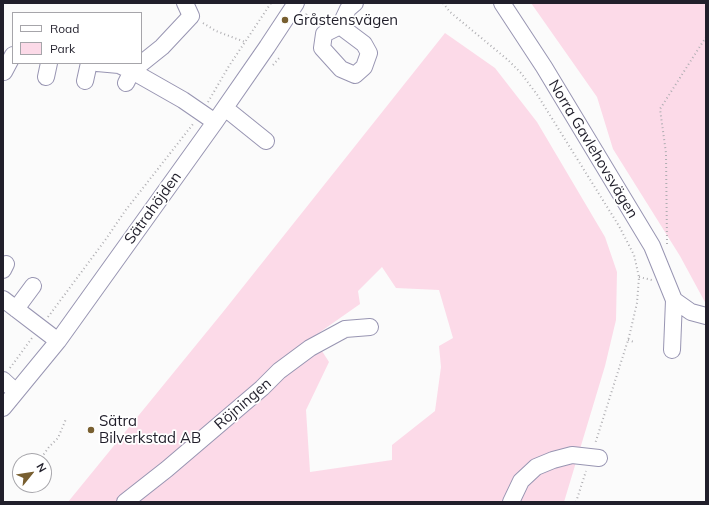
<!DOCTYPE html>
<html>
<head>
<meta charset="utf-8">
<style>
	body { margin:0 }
	#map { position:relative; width:709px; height:505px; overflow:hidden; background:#fbfbfb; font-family:Mulish,sans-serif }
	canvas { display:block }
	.frame { position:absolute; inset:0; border:4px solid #211f2b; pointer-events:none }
	.legend { position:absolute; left:12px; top:12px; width:130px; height:52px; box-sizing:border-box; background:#fff; border:1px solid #a6a5aa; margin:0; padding:5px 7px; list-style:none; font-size:12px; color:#211f2b }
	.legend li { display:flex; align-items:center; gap:8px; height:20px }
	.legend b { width:20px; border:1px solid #a6a5aa }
	.north { position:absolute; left:12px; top:453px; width:40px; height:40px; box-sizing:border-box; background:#fff; border:1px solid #a6a5aa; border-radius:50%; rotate:60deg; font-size:11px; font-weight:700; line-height:16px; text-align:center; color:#211f2b }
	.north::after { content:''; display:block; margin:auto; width:14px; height:18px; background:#785f30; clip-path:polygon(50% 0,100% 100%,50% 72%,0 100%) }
</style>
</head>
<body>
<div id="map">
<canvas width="709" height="505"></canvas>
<div class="frame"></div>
<ul class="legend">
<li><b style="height:5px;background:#fff"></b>Road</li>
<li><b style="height:11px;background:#fcdae8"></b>Park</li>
</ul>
<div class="north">N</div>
</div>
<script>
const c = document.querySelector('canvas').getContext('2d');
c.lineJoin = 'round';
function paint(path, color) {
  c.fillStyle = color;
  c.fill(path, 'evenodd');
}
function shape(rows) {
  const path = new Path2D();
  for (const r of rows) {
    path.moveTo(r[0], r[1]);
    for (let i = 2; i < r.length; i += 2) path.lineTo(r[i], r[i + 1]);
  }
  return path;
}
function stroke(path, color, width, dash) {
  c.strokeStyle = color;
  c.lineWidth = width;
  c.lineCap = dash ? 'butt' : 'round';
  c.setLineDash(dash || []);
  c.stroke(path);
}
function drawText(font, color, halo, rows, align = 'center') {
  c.font = font + ' Mulish,sans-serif';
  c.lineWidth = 3.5;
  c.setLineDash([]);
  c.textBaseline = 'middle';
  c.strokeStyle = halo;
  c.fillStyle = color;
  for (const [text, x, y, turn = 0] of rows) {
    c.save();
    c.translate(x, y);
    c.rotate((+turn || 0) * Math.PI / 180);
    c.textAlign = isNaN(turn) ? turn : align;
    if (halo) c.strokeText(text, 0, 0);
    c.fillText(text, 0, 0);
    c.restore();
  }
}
paint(shape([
	[531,3,706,3,706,304,680,256,613,149,597,97],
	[445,33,495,68,537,122,605,237,617,272,616,320,605,366,564,502,68,502,223,312],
	[382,267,396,288,439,290,453,338,439,346,441,367,435,411,392,445,392,460,310,472,306,410,329,362,313,337,360,304,358,291]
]), '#fcdae8');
const minor = shape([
	[502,3,544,67,652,246,674,300,691,312,706,316],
	[340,26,364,44,369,53,364,67,355,75,341,69,322,48,324,34,340,26,348,9,355,3],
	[97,63,119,65,132,71,183,100,215,122],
	[4,72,13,55],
	[46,77,49,63],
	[85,81,89,63],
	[126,83,132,71,162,47,191,16,185,3],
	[225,108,266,141],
	[3,270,6,264],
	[3,299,58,341],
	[16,309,33,286],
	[672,350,674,300],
	[3,380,16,392],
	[3,408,58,341,215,122,267,47,296,3],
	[125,502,167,469,262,388,279,371,310,348,345,329,370,327],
	[511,502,521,481,536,467,553,460,572,455,599,458]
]);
stroke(minor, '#9895b2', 18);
stroke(shape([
	[443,3,450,12,508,60,521,73,538,96,619,226,634,255,639,277,637,303,629,337,595,444],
	[303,22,307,13],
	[203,23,216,31,245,42],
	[273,65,280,57],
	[208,102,229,66,271,3],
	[667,244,666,153,660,109,706,37],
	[639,277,652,280],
	[48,317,106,239,125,211,193,124],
	[628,340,634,342],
	[10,368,32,338],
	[39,461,49,447,58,438,66,419],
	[576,502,586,471]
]), '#afaeb2', 2, [1, 3]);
stroke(minor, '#fff', 16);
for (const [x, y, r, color] of [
	[285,20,4,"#785f30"],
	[91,430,4,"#785f30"]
]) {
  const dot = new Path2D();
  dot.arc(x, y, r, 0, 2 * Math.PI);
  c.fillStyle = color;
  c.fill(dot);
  stroke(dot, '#fff', 1.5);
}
drawText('15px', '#211f2b', '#fff', [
	["Gråstensvägen",293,20],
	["Sätra",99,421],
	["Bilverkstad AB",99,438]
], 'left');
drawText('15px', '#211f2b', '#fff', [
	["Norra Gavlehovsvägen",593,149,59],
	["Sätrahöjden",153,208,-54],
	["Röjningen",243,404,-41]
]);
</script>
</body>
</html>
